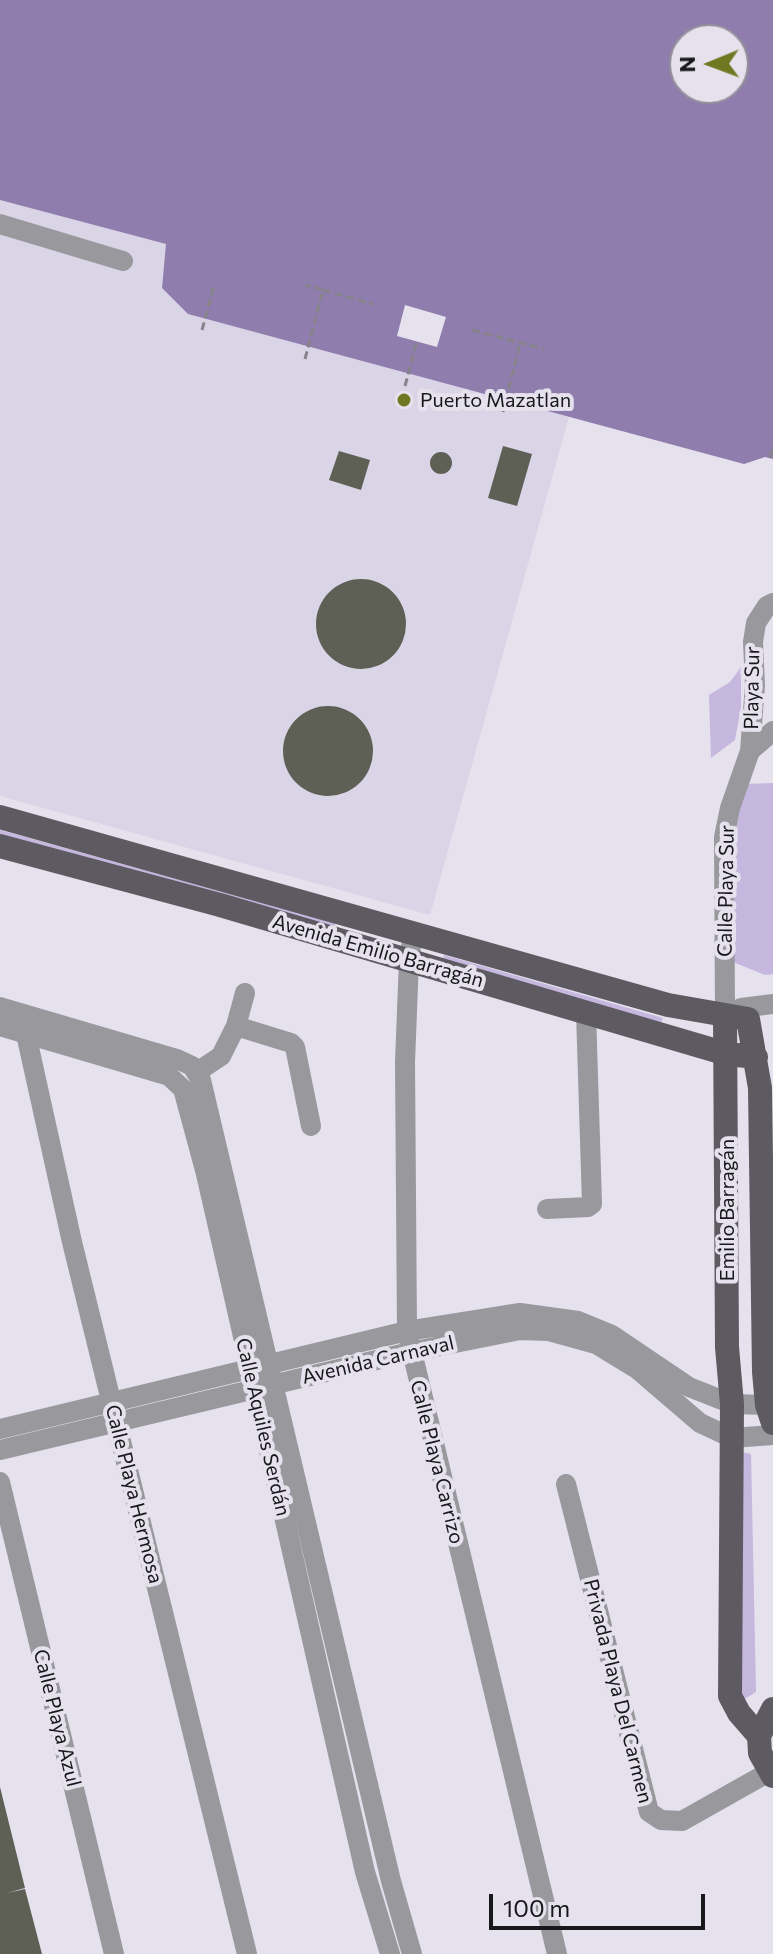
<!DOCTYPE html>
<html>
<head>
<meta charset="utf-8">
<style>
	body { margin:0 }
	#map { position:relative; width:773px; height:1954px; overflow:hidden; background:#e5e1ed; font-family:Commissioner,sans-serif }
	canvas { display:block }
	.north { position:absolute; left:669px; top:24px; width:80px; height:80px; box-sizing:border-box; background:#e5e1ed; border:2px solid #939099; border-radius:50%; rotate:269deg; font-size:22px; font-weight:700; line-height:32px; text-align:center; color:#18171b }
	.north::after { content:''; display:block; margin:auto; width:28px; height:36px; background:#707822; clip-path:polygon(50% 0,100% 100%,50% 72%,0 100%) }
	.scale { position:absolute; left:489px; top:1894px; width:216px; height:36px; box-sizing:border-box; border:4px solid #18171b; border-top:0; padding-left:10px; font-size:24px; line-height:28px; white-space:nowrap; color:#18171b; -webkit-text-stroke:6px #e5e1ed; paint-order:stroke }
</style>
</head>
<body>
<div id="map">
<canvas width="773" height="1954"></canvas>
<div class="north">N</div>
<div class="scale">100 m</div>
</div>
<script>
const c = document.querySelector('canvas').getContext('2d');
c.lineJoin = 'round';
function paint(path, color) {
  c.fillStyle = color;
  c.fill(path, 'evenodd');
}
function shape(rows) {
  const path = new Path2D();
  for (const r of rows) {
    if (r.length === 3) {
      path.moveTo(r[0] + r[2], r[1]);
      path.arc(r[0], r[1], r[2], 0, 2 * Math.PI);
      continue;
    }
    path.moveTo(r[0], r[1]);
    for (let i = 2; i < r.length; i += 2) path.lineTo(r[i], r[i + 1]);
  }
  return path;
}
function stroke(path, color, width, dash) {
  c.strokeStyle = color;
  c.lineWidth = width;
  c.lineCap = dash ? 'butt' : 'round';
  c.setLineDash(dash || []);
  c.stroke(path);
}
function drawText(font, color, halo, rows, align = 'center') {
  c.font = font + ' Commissioner,sans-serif';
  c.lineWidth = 8;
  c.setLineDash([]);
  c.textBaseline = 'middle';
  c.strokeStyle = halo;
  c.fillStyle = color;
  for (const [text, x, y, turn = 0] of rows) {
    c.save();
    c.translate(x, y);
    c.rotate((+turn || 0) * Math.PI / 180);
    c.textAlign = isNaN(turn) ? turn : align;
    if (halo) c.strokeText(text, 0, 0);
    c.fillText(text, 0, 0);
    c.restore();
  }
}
paint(shape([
	[0,200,167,244,162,288,188,314,569,417,430,915,0,796]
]), '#dad4e7');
paint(shape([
	[741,667,741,707,735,740,711,758,709,695,730,682],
	[773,783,773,974,765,975,728,960,729,830,747,784],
	[0,830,335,923,335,931,0,841],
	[444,955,663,1018,660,1026,442,964],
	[742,1452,751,1454,756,1692,743,1700,737,1694]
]), '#c5b7de');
paint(shape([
	[0,0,773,0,773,459,765,457,744,464,188,314,162,288,166,244,0,200],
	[685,40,733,40,733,88,685,88]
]), '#8f7dad');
paint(shape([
	[405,305,446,317,437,347,397,336]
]), '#e5e1ed');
paint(shape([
	[503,446,532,454,517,506,488,498],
	[339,451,370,460,361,490,329,480],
	[441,463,11],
	[361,624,45],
	[328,751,45],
	[0,1787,25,1888,7,1893,25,1889,42,1954,0,1954]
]), '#5e5f55');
stroke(shape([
	[323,290,373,304],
	[202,330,214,286],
	[472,330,544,349],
	[305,359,323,290,306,285],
	[405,386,417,341],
	[503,412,520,343],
	[770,458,773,445]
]), '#86838b', 3, [8, 4]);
stroke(shape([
	[0,224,123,261],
	[750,751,773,731],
	[413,934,409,960,405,1062,407,1331,557,1954],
	[0,1007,177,1059,192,1066,201,1080,391,1881,412,1954],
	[741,1008,773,1004],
	[725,1016,724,837,730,808,750,751,755,685,753,642,756,623,767,606,773,603],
	[0,1026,169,1076,183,1089,206,1174,365,1872,390,1954],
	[236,1026,291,1043,295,1047,311,1126],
	[26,1034,72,1242,247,1954],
	[197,1072,221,1056,236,1026,245,993],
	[547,1209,588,1207,592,1204,586,1012],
	[0,1429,407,1331,520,1313,578,1321,612,1335,689,1387,732,1404,767,1405],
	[0,1450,410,1352,520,1330,549,1331,596,1344,637,1369,700,1423,732,1438,773,1435],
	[0,1482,114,1954],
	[566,1484,649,1812,661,1820,682,1821,769,1772]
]), '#99989d', 20);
stroke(shape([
	[0,817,668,1005,748,1019,760,1088,764,1372,767,1405,773,1423],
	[0,846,220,905,727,1054,756,1057],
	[725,1016,727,1347,732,1404,730,1696,739,1713,759,1736],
	[759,1736,760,1753,773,1776],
	[759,1736,773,1709]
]), '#5d5a62', 24);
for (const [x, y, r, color] of [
	[404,400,8,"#707822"]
]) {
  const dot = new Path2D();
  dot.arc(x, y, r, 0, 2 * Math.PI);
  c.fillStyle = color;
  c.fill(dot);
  stroke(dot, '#e5e1ed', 3);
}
drawText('20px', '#18171b', '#e5e1ed', [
	["Puerto Mazatlan",420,400]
], 'left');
drawText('20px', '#18171b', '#e5e1ed', [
	["Playa Sur",752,688,-89],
	["Calle Playa Sur",726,891,-89],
	["Avenida Emilio Barragán",378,951,16],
	["Emilio Barragán",727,1210,-90],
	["Avenida Carnaval",378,1360,-13],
	["Calle Aquiles Serdán",263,1427,77],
	["Calle Playa Carrizo",437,1462,76],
	["Calle Playa Hermosa",134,1494,76],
	["Privada Playa Del Carmen",618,1691,76],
	["Calle Playa Azul",57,1718,76]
]);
</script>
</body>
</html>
